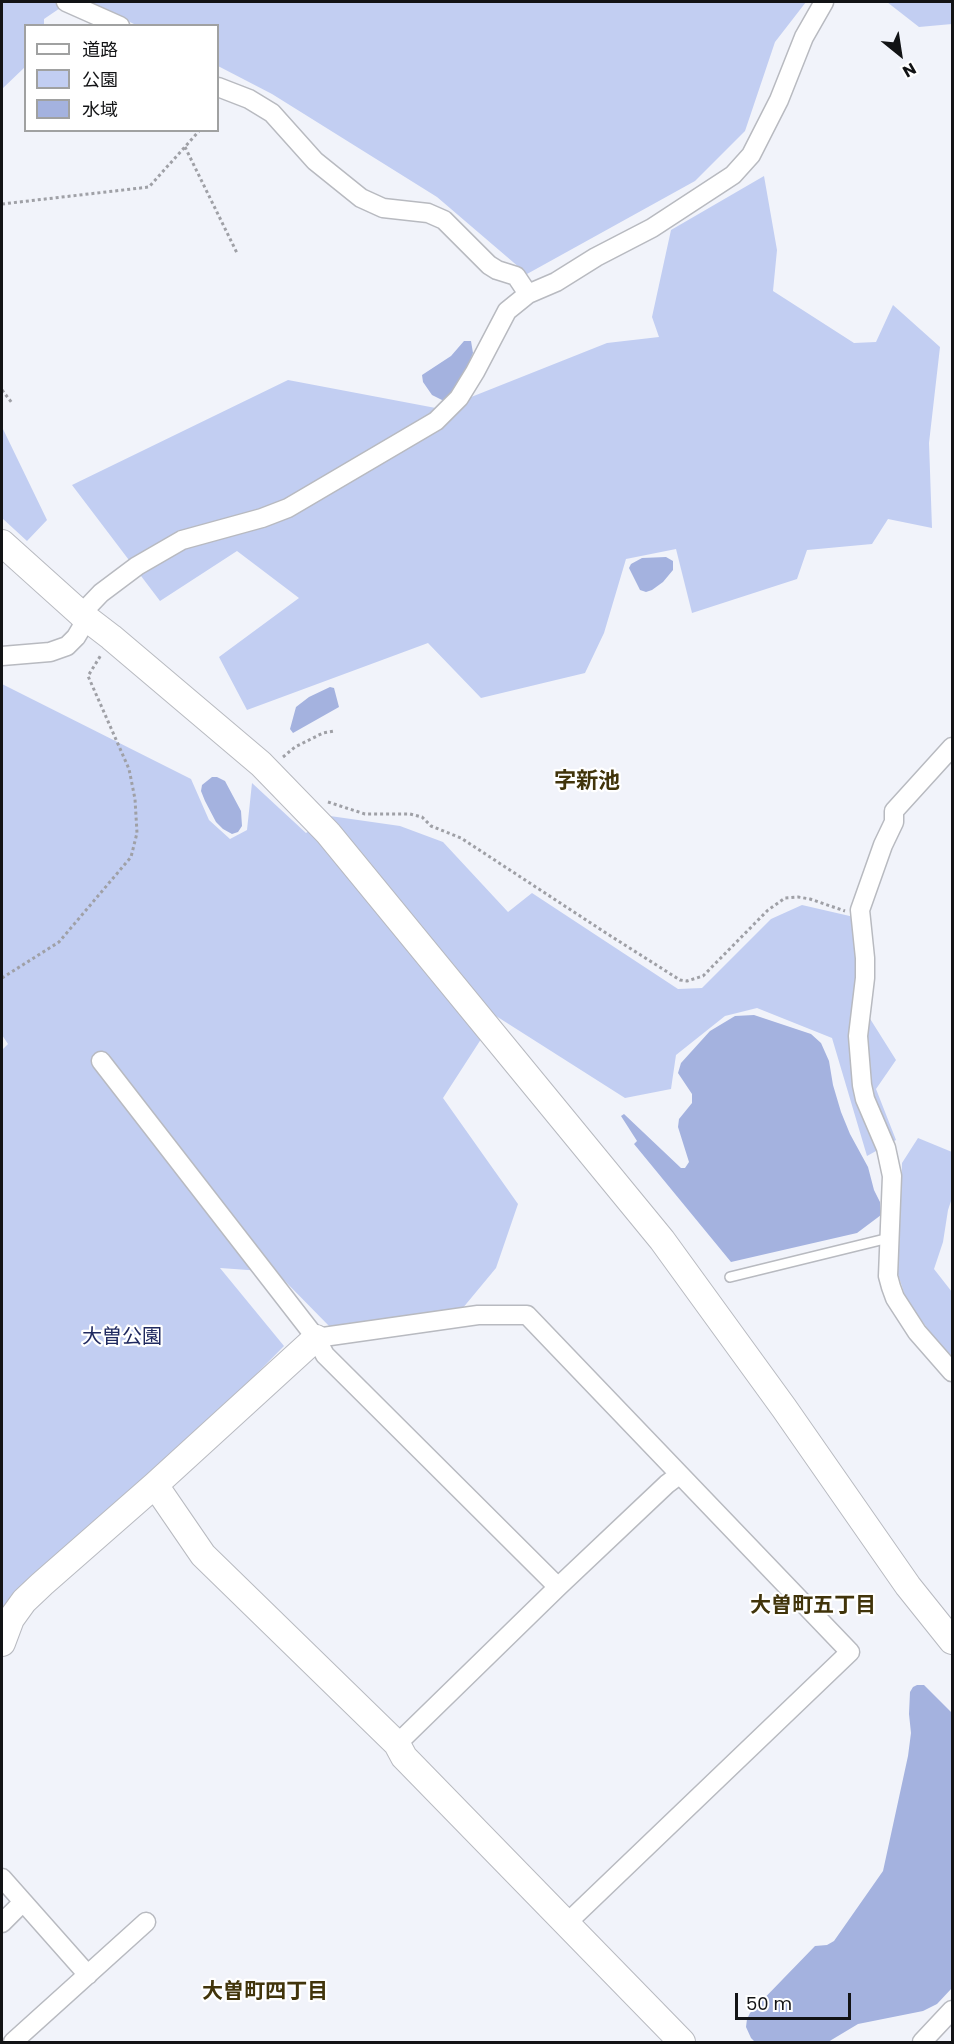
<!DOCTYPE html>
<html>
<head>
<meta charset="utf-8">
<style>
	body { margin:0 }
	#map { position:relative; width:954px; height:2044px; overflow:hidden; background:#f1f3fa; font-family:Poppins,"Noto Sans JP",sans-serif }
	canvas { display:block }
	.frame { position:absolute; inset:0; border:3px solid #121315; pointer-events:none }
	.legend { position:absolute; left:24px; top:24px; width:195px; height:108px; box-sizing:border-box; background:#fff; border:2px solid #a0a1a1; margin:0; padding:8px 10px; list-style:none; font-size:18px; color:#121315 }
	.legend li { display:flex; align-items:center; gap:12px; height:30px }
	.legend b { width:30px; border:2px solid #a0a1a1 }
	.north { position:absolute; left:870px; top:24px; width:60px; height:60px; -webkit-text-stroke:4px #fff; paint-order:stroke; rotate:150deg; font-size:16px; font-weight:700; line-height:24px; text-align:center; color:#121315 }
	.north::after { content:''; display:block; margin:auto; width:21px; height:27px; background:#121315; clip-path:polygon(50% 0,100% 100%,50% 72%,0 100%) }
	.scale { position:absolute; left:735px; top:1993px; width:116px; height:27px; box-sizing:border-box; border:3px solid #121315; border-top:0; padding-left:8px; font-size:18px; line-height:21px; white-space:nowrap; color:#121315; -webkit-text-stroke:4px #fff; paint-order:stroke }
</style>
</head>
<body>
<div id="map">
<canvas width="954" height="2044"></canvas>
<div class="frame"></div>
<ul class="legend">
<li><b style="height:8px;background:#fff"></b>道路</li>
<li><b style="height:16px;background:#c2cef2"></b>公園</li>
<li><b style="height:16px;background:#a4b2df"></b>水域</li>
</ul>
<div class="north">N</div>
<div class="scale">50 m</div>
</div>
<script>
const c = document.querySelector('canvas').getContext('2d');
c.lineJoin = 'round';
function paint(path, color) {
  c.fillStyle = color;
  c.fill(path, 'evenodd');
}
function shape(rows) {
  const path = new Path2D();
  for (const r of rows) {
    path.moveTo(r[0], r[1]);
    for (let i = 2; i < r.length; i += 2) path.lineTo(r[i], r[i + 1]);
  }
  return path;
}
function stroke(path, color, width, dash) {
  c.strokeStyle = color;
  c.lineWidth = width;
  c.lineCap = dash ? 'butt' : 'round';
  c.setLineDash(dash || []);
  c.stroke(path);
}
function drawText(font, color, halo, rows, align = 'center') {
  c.font = font + ' Poppins,"Noto Sans JP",sans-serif';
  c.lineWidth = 4.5;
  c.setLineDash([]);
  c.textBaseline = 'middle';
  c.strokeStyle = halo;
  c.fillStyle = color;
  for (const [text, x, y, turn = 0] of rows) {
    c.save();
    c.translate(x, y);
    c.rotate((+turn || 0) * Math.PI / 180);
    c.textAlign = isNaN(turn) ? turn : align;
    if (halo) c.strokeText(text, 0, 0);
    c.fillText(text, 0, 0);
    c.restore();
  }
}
paint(shape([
	[2,2,69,2,44,19,44,25,26,26,25,67,2,89],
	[89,2,806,2,775,42,745,131,695,181,527,274,437,197,272,94,218,66,218,26,136,25],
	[887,2,952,2,952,24,919,27],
	[764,176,777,250,773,291,854,343,876,342,893,305,940,347,929,443,932,528,888,519,872,544,807,550,797,579,692,613,676,549,626,559,604,633,585,673,481,698,428,643,247,710,219,657,299,598,237,551,160,601,72,485,288,380,441,409,607,343,659,337,652,317,671,230],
	[2,427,47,520,27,541,2,518],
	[2,684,191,779,209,820,230,839,247,830,252,783,306,833,330,816,400,826,443,842,508,912,532,893,678,989,702,988,771,919,802,905,854,917,859,961,857,998,896,1060,876,1089,896,1140,867,1156,832,1038,757,1008,725,1016,676,1055,671,1089,625,1098,496,1016,443,1098,518,1204,496,1268,462,1309,330,1327,276,1272,220,1268,284,1346,2,1632,2,1050,8,1044,2,1035],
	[918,1138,952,1152,952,1198,948,1210,943,1242,934,1269,952,1292,952,1356,935,1339,906,1299,897,1271,896,1229,901,1190,902,1163]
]), '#c2cef2');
paint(shape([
	[464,341,471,341,473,353,461,383,444,401,432,395,423,382,422,375,451,356],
	[666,557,673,561,673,570,663,582,652,590,646,592,640,590,629,568,631,564,642,558],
	[330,687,334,688,339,707,293,733,290,729,296,707,309,697],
	[212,777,217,777,225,781,241,811,242,826,238,832,232,834,223,829,216,822,205,801,201,791,202,785],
	[754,1015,811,1034,821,1043,829,1061,833,1085,841,1112,850,1134,868,1167,874,1190,880,1202,881,1215,857,1233,731,1262,634,1144,637,1141,621,1116,624,1114,681,1168,685,1168,689,1162,678,1127,679,1119,692,1103,692,1094,678,1073,681,1063,710,1031,735,1016],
	[917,1685,924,1685,952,1713,952,1988,937,2004,923,2011,858,2024,828,2042,755,2042,751,2038,746,2027,747,2019,750,2013,815,1946,827,1945,834,1941,883,1871,908,1756,911,1733,909,1714,910,1692,913,1687]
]), '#a4b2df');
const lane = shape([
	[730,1277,889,1238]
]);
const street = shape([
	[66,2,120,26],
	[218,87,249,99,272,113,315,161,361,198,383,208,428,213,444,220,489,265,497,270,516,276,528,294],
	[2,656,50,652,67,646,76,637,82,627,81,614,101,593,137,566,182,540,262,518,288,508,436,421,459,398,475,372,507,311,528,294,556,282,596,257,652,228,733,175,751,155,779,100,804,37,824,2],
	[952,747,894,811,894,822,883,845,860,910,865,958,865,978,858,1036,862,1085,865,1099,886,1148,892,1176,888,1276,891,1287,895,1298,917,1332,952,1372],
	[101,1061,316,1338,325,1355,558,1587],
	[316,1338,478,1315,527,1315,850,1652,567,1923],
	[397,1744,558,1587,667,1484,679,1475],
	[2,1878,88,1975],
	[2,1923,22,1903],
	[13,2042,146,1922],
	[922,2042,952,2010]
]);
const secondary = shape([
	[2,543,81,614,111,637,261,764,328,833,662,1240,784,1408,908,1586,952,1641],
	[155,1485,203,1555,397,1744,404,1757,682,2042],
	[2,1643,11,1619,24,1601,42,1584,155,1485,316,1338]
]);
stroke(lane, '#b8bac0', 12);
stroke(street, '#b8bac0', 21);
stroke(secondary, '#b8bac0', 28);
stroke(shape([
	[185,147,237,253],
	[2,204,149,187,200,130],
	[2,390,12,403],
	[283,757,295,747,323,733,334,731],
	[328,802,365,814,410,814,422,817,431,826,461,838,606,933,680,980,687,981,703,976,768,910,785,898,798,897,810,899,845,911],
	[2,978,59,942,131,857,137,833,135,799,129,769,88,676,101,655]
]), '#9fa0a6', 3, [3, 3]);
stroke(lane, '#fff', 9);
stroke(street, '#fff', 18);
stroke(secondary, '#fff', 26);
drawText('20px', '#202a60', '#fff', [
	["大曽公園",122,1338]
]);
drawText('bold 21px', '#41340a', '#fff', [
	["大曽町五丁目",813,1607],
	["大曽町四丁目",265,1993]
]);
drawText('bold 22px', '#41340a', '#fff', [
	["字新池",587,782]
]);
</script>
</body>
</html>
